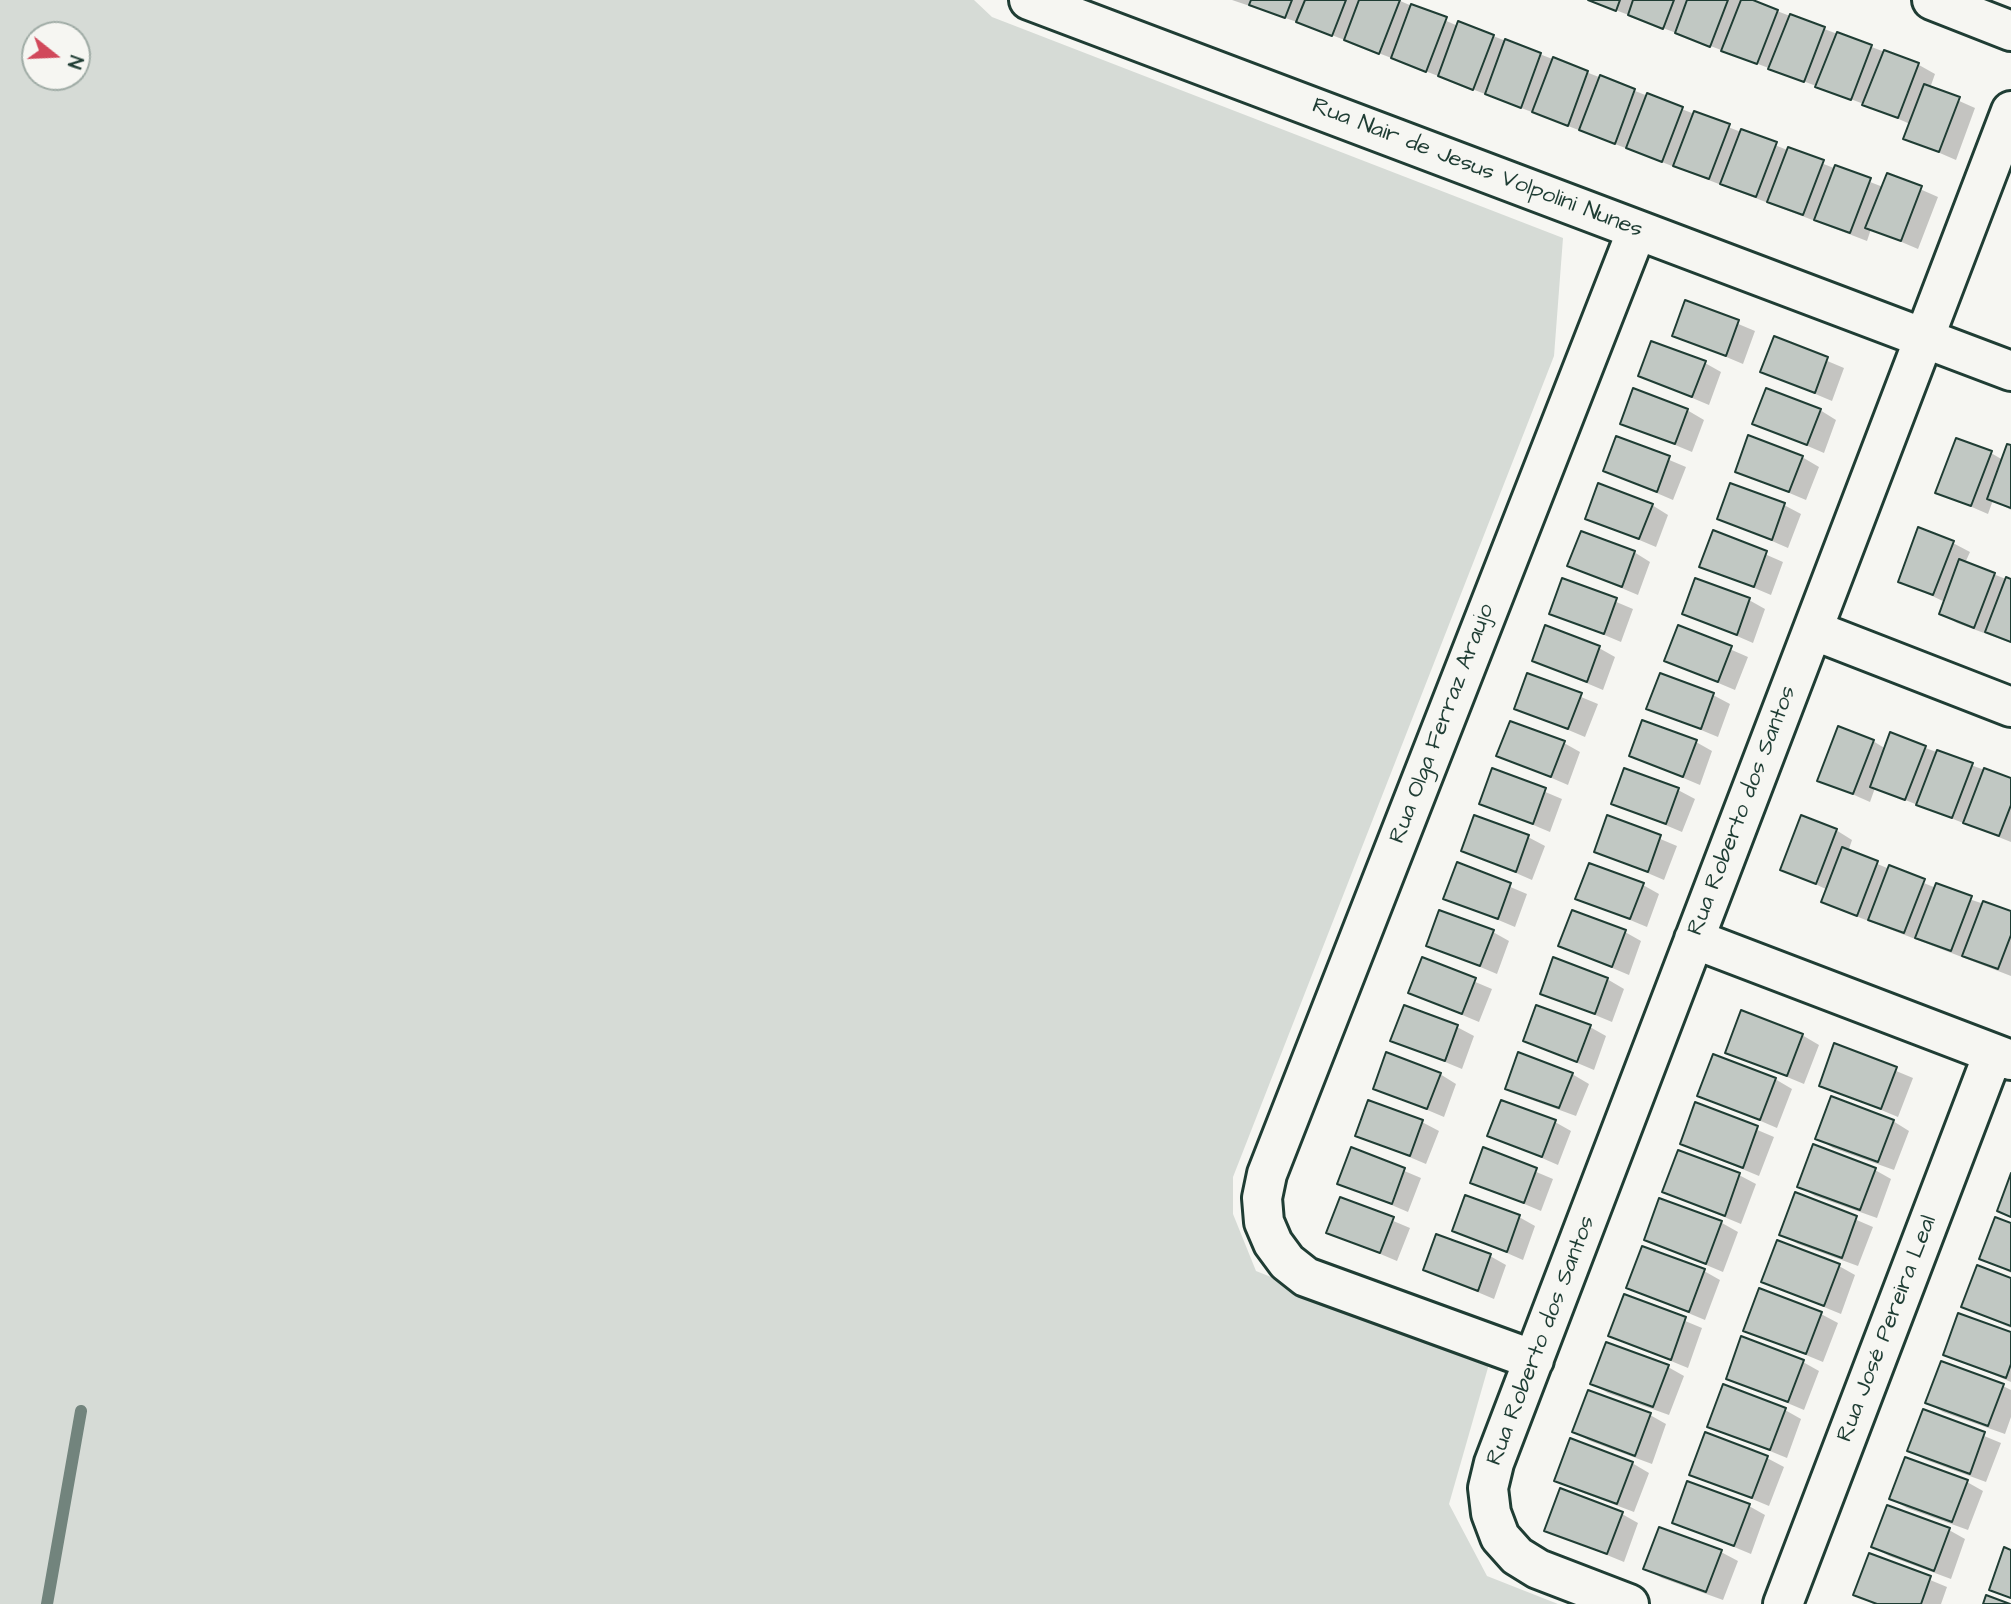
<!DOCTYPE html>
<html>
<head>
<meta charset="utf-8">
<style>
	body { margin:0 }
	#map { position:relative; width:2011px; height:1604px; overflow:hidden; background:#f6f6f2; font-family:"Architects Daughter",sans-serif }
	canvas { display:block }
	.north { position:absolute; left:21px; top:21px; width:70px; height:70px; box-sizing:border-box; background:#f6f6f2; border:2px solid #a0aca6; border-radius:50%; rotate:108deg; font-size:19px; font-weight:700; line-height:28px; text-align:center; color:#1f3d34 }
	.north::after { content:''; display:block; margin:auto; width:24px; height:32px; background:#d1495b; clip-path:polygon(50% 0,100% 100%,50% 72%,0 100%) }
</style>
</head>
<body>
<div id="map">
<canvas width="2011" height="1604"></canvas>
<div class="north">N</div>
</div>
<script>
const c = document.querySelector('canvas').getContext('2d');
c.lineJoin = 'round';
function paint(path, color) {
  c.fillStyle = color;
  c.fill(path, 'evenodd');
}
function shape(rows) {
  const path = new Path2D();
  for (const r of rows) {
    path.moveTo(r[0], r[1]);
    for (let i = 2; i < r.length; i += 2) path.lineTo(r[i], r[i + 1]);
  }
  return path;
}
function stroke(path, color, width, dash) {
  c.strokeStyle = color;
  c.lineWidth = width;
  c.lineCap = dash ? 'butt' : 'round';
  c.setLineDash(dash || []);
  c.stroke(path);
}
function drawText(font, color, halo, rows, align = 'center') {
  c.font = font + ' "Architects Daughter",sans-serif';
  c.lineWidth = 5;
  c.setLineDash([]);
  c.textBaseline = 'middle';
  c.strokeStyle = halo;
  c.fillStyle = color;
  for (const [text, x, y, turn = 0] of rows) {
    c.save();
    c.translate(x, y);
    c.rotate((+turn || 0) * Math.PI / 180);
    c.textAlign = isNaN(turn) ? turn : align;
    if (halo) c.strokeText(text, 0, 0);
    c.fillText(text, 0, 0);
    c.restore();
  }
}
paint(shape([
	[0,0,974,0,992,17,1563,238,1554,356,1233,1177,1233,1214,1256,1271,1489,1364,1449,1504,1487,1576,1558,1604,0,1604],
	[35,35,77,35,77,77,35,77]
]), '#d6dbd6');
paint(shape([
	[1232,0,1398,0,1458,26,1493,36,1883,187,1888,175,1938,197,1918,249,1871,229,1867,241,1303,24],
	[1589,0,1748,0,1919,65,1935,74,1930,88,1975,108,1956,160,1905,138,1910,124,1869,106],
	[1686,302,1755,331,1743,364,1674,335],
	[1775,339,1844,368,1832,401,1763,372],
	[1705,363,1721,372,1709,405,1640,376],
	[1687,410,1704,420,1692,452,1622,423],
	[1820,410,1836,420,1824,453,1754,423],
	[1617,438,1686,467,1673,500,1605,471],
	[2011,447,2011,510,1993,500,1988,514,1937,492,1991,453,2003,460],
	[1802,457,1819,467,1806,500,1737,471],
	[1652,505,1668,515,1656,547,1587,518],
	[1784,505,1801,514,1788,548,1719,518],
	[1714,532,1783,562,1771,595,1702,566],
	[1953,543,1970,552,1965,563,2011,581,2011,643,1957,623,1941,613,1945,602,1900,581],
	[1634,552,1650,562,1638,595,1569,566],
	[1564,580,1633,609,1621,642,1552,613],
	[1749,600,1765,609,1753,643,1684,613],
	[1679,627,1748,657,1735,690,1666,661],
	[1599,648,1615,657,1603,690,1534,661],
	[1528,675,1598,704,1585,737,1516,708],
	[1713,695,1730,704,1718,737,1648,708],
	[1891,735,2011,780,2011,842,1875,788,1870,802,1820,780,1873,741,1886,749],
	[1696,742,1712,751,1700,785,1631,756],
	[1564,743,1580,752,1568,785,1498,755],
	[1493,770,1562,799,1550,832,1481,803],
	[1678,790,1695,799,1682,832,1613,803],
	[1608,817,1677,846,1664,880,1596,851],
	[1836,830,1852,840,1848,852,1936,888,2011,913,2011,976,1840,910,1823,901,1828,890,1782,869],
	[1528,837,1545,846,1532,880,1463,850],
	[1458,865,1527,894,1515,927,1446,898],
	[1643,885,1659,894,1647,927,1577,898],
	[1493,932,1509,941,1497,974,1428,945],
	[1625,932,1641,941,1629,975,1560,946],
	[1423,960,1492,989,1479,1022,1410,993],
	[1607,979,1624,989,1612,1022,1542,993],
	[1457,1027,1474,1036,1462,1069,1392,1040],
	[1590,1027,1606,1036,1594,1070,1525,1041],
	[1802,1035,1819,1045,1804,1084,1727,1052],
	[1836,1046,1913,1078,1898,1117,1821,1085],
	[1440,1074,1456,1084,1444,1117,1375,1088],
	[1572,1074,1589,1084,1576,1116,1524,1097,1507,1088],
	[1775,1079,1792,1089,1777,1128,1700,1095],
	[1696,1104,1774,1137,1759,1176,1682,1144],
	[1893,1121,1909,1131,1894,1170,1833,1148,1817,1138],
	[1422,1122,1439,1131,1426,1164,1357,1135],
	[1555,1122,1571,1131,1558,1165,1489,1135],
	[1352,1149,1421,1178,1408,1212,1340,1183],
	[1484,1150,1553,1179,1541,1211,1472,1182],
	[1875,1170,1891,1179,1877,1218,1815,1196,1799,1186],
	[1739,1175,1756,1184,1741,1224,1664,1192],
	[1796,1194,1873,1227,1858,1266,1798,1244,1781,1234],
	[1341,1199,1410,1228,1397,1261,1328,1232],
	[1660,1200,1722,1223,1738,1232,1723,1272,1646,1240],
	[1519,1217,1535,1226,1523,1260,1454,1230],
	[2011,1225,2011,1273,1981,1258],
	[1490,1256,1506,1265,1494,1299,1425,1270],
	[1839,1266,1855,1275,1841,1314,1763,1282],
	[1704,1271,1720,1280,1705,1320,1628,1288],
	[2011,1280,2011,1328,1963,1307],
	[1625,1296,1702,1328,1688,1368,1610,1336],
	[1821,1314,1838,1323,1823,1362,1745,1330],
	[2011,1334,2011,1382,1945,1354],
	[1803,1362,1819,1371,1804,1410,1728,1378],
	[1668,1367,1684,1376,1669,1415,1608,1393,1592,1384],
	[2003,1386,2011,1390,2011,1417,2005,1434,1943,1412,1927,1403],
	[1785,1410,1801,1419,1787,1458,1709,1426],
	[1924,1411,2001,1443,1986,1482,1926,1460,1909,1451],
	[1650,1415,1666,1424,1652,1464,1590,1441,1574,1432],
	[1767,1458,1784,1467,1769,1506,1692,1474],
	[1632,1463,1649,1473,1634,1512,1573,1489,1556,1480],
	[1967,1482,1983,1491,1968,1530,1907,1508,1891,1499],
	[1749,1506,1765,1515,1751,1554,1674,1522],
	[1622,1514,1638,1523,1624,1562,1546,1530],
	[1949,1530,1965,1539,1951,1579,1889,1556,1873,1547],
	[1721,1552,1738,1561,1723,1600,1662,1578,1645,1569],
	[1870,1555,1947,1587,1941,1604,1873,1604,1856,1594]
]), '#0003');
stroke(shape([
	[47,1604,81,1411]
]), '#72847d', 12);
const building = shape([
	[1251,0,1292,0,1285,18,1249,5,1251,0],
	[1305,0,1346,0,1332,36,1296,22,1305,0],
	[1359,0,1400,0,1379,54,1344,40,1359,0],
	[1588,0,1620,0,1616,11,1588,0],
	[1633,0,1674,0,1663,29,1628,15,1633,0],
	[1687,0,1728,0,1710,47,1675,33,1687,0],
	[1741,0,1753,0,1778,10,1757,64,1721,51,1741,0],
	[1411,4,1447,17,1426,72,1391,58,1411,4],
	[1790,14,1825,27,1804,82,1768,69,1790,14],
	[1458,21,1494,35,1473,90,1438,76,1458,21],
	[1837,32,1872,45,1851,100,1815,87,1837,32],
	[1505,39,1541,53,1521,108,1485,94,1505,39],
	[1884,50,1919,63,1898,118,1862,105,1884,50],
	[1553,57,1588,71,1568,126,1532,112,1553,57],
	[1600,75,1635,89,1615,144,1579,130,1600,75],
	[1924,84,1960,97,1939,152,1903,139,1924,84],
	[1647,93,1683,107,1662,162,1626,148,1647,93],
	[1694,111,1730,124,1709,179,1673,166,1694,111],
	[1741,129,1777,142,1756,197,1720,184,1741,129],
	[1788,147,1824,160,1803,215,1767,202,1788,147],
	[1835,165,1871,178,1850,233,1814,220,1835,165],
	[1887,173,1922,186,1901,241,1865,228,1887,173],
	[1685,300,1739,320,1726,356,1672,336,1685,300],
	[1774,336,1828,357,1815,393,1760,372,1774,336],
	[1651,341,1706,361,1692,397,1638,376,1651,341],
	[1633,388,1688,409,1675,444,1620,424,1633,388],
	[1766,388,1821,409,1807,445,1752,424,1766,388],
	[1748,435,1803,456,1789,492,1735,472,1748,435],
	[1616,436,1670,456,1657,492,1603,471,1616,436],
	[1956,438,1992,451,1971,506,1935,493,1956,438],
	[2007,444,2011,445,2011,508,1987,499,2007,444],
	[1598,483,1653,504,1639,539,1585,519,1598,483],
	[1730,483,1785,503,1772,540,1717,519,1730,483],
	[1918,527,1954,541,1933,595,1898,582,1918,527],
	[1713,530,1767,551,1754,587,1699,567,1713,530],
	[1581,531,1635,551,1622,587,1567,566,1581,531],
	[1959,559,1995,573,1974,628,1939,614,1959,559],
	[2006,577,2011,579,2011,642,1985,632,2006,577],
	[1562,578,1617,598,1604,634,1549,614,1562,578],
	[1695,578,1750,598,1737,635,1682,614,1695,578],
	[1545,625,1600,646,1587,682,1532,661,1545,625],
	[1678,625,1732,646,1718,682,1664,661,1678,625],
	[1527,673,1582,693,1568,729,1514,709,1527,673],
	[1660,673,1714,693,1701,729,1646,709,1660,673],
	[1642,720,1697,740,1683,777,1629,756,1642,720],
	[1510,721,1565,741,1551,777,1496,756,1510,721],
	[1838,726,1874,740,1853,794,1817,781,1838,726],
	[1890,732,1926,746,1905,800,1870,787,1890,732],
	[1937,750,1973,763,1952,818,1916,805,1937,750],
	[1492,768,1546,788,1533,824,1479,804,1492,768],
	[1624,768,1679,788,1666,824,1611,804,1624,768],
	[1984,768,2011,778,2011,805,1999,836,1963,823,1984,768],
	[1474,815,1529,835,1516,872,1461,851,1474,815],
	[1607,815,1661,835,1648,872,1594,852,1607,815],
	[1801,815,1837,829,1816,884,1780,870,1801,815],
	[1842,847,1878,861,1857,916,1821,902,1842,847],
	[1457,862,1511,883,1498,919,1443,899,1457,862],
	[1589,863,1644,883,1630,919,1575,899,1589,863],
	[1889,865,1925,879,1904,933,1868,920,1889,865],
	[1936,883,1972,896,1951,951,1915,938,1936,883],
	[1983,901,2011,911,2011,935,1998,969,1962,956,1983,901],
	[1439,910,1494,930,1480,966,1426,946,1439,910],
	[1572,910,1626,930,1612,967,1558,946,1572,910],
	[1422,957,1476,978,1462,1014,1408,993,1422,957],
	[1553,957,1608,978,1595,1014,1540,994,1553,957],
	[1404,1005,1458,1025,1445,1061,1390,1041,1404,1005],
	[1536,1005,1591,1025,1577,1062,1523,1041,1536,1005],
	[1741,1010,1803,1034,1787,1076,1725,1053,1741,1010],
	[1834,1043,1897,1067,1881,1109,1819,1086,1834,1043],
	[1386,1052,1441,1073,1427,1109,1373,1089,1386,1052],
	[1518,1052,1573,1073,1559,1108,1505,1089,1518,1052],
	[1713,1054,1776,1078,1760,1120,1697,1096,1713,1054],
	[1831,1096,1894,1120,1878,1162,1815,1139,1831,1096],
	[1368,1100,1423,1120,1410,1156,1355,1136,1368,1100],
	[1501,1100,1556,1120,1542,1157,1487,1136,1501,1100],
	[1695,1102,1758,1126,1743,1168,1680,1144,1695,1102],
	[1813,1144,1876,1168,1860,1210,1797,1187,1813,1144],
	[1351,1147,1405,1168,1392,1204,1337,1184,1351,1147],
	[1483,1147,1537,1168,1524,1203,1470,1183,1483,1147],
	[1678,1150,1740,1173,1725,1216,1662,1192,1678,1150],
	[2011,1173,2011,1217,1997,1211,2011,1173],
	[1795,1192,1857,1216,1842,1258,1779,1235,1795,1192],
	[1465,1195,1520,1215,1507,1252,1452,1231,1465,1195],
	[1340,1197,1394,1217,1380,1253,1326,1233,1340,1197],
	[1659,1198,1722,1221,1706,1264,1644,1240,1659,1198],
	[1995,1217,2011,1223,2011,1271,1979,1259,1995,1217],
	[1436,1234,1491,1254,1478,1291,1423,1270,1436,1234],
	[1777,1240,1840,1264,1824,1306,1761,1282,1777,1240],
	[1642,1246,1705,1269,1689,1312,1626,1288,1642,1246],
	[1977,1265,2011,1278,2011,1326,1961,1307,1977,1265],
	[1759,1288,1822,1312,1806,1354,1743,1331,1759,1288],
	[1624,1294,1686,1317,1671,1360,1608,1336,1624,1294],
	[1958,1313,2011,1332,2011,1364,2006,1378,1943,1355,1958,1313],
	[1741,1336,1804,1360,1788,1402,1726,1379,1741,1336],
	[1606,1342,1669,1365,1653,1407,1590,1384,1606,1342],
	[1941,1361,2004,1384,1988,1426,1925,1403,1941,1361],
	[1723,1384,1786,1408,1770,1450,1707,1427,1723,1384],
	[1588,1390,1651,1413,1635,1456,1572,1432,1588,1390],
	[1923,1409,1985,1432,1970,1474,1907,1451,1923,1409],
	[1705,1432,1768,1456,1752,1498,1689,1475,1705,1432],
	[1570,1438,1633,1462,1617,1504,1554,1481,1570,1438],
	[1905,1457,1968,1480,1952,1522,1889,1499,1905,1457],
	[1687,1481,1750,1504,1734,1546,1672,1523,1687,1481],
	[1560,1488,1623,1512,1607,1554,1544,1531,1560,1488],
	[1887,1505,1950,1528,1934,1571,1871,1547,1887,1505],
	[1659,1527,1722,1550,1706,1592,1643,1569,1659,1527],
	[2004,1547,2011,1550,2011,1598,1989,1590,2004,1547],
	[1869,1553,1931,1576,1921,1604,1877,1604,1853,1595,1869,1553],
	[1986,1595,2010,1604,1983,1604,1986,1595]
]);
paint(building, '#c1c8c3');
stroke(building, '#1f3d34', 2);
const minor = shape([
	[1029,0,2011,371],
	[1932,0,2011,31],
	[1813,630,2011,707],
	[1694,939,2011,1060],
	[1534,1360,1306,1277,1287,1262,1273,1243,1264,1222,1262,1198,1267,1174,1637,230],
	[1629,1604,1538,1569,1517,1556,1500,1537,1491,1513,1488,1488,1494,1463,2011,111],
	[1783,1604,1993,1054]
]);
stroke(minor, '#1f3d34', 44);
stroke(minor, '#f6f6f2', 38);
drawText('23px', '#1f3d34', '#f6f6f2', [
	["Rua Nair de Jesus Volpolini Nunes",1477,169,21],
	["Rua Olga Ferraz Araujo",1443,724,-69],
	["Rua Roberto dos Santos",1743,811,-69],
	["Rua José Pereira Leal",1888,1329,-69],
	["Rua Roberto dos Santos",1542,1341,-69]
]);
</script>
</body>
</html>
